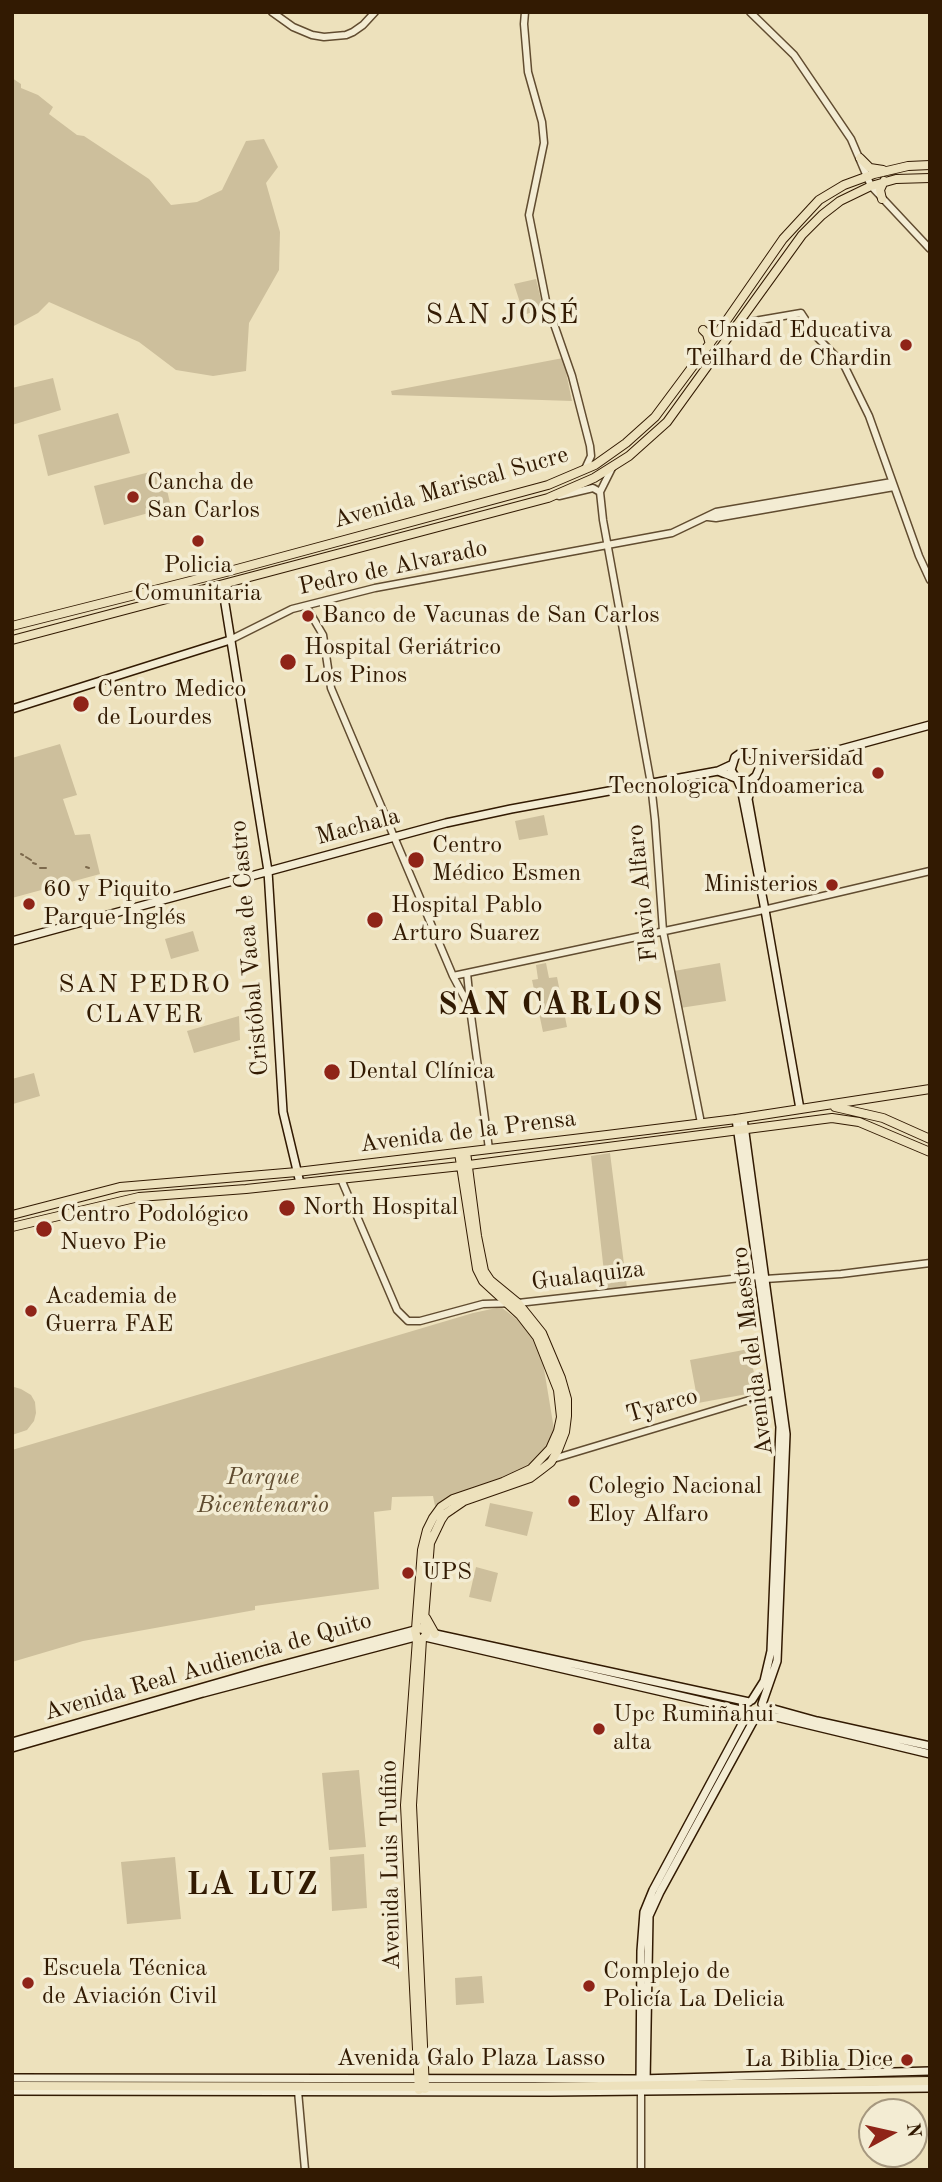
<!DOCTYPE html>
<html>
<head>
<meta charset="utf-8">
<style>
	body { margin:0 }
	#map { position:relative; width:942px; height:2182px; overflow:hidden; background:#ede1bc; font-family:"Old Standard TT",serif }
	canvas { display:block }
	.frame { position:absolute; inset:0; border:14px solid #321a02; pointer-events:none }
	.north { position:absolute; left:858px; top:2098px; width:70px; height:70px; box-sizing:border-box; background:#f3ecd3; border:2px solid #a6987f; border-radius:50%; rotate:82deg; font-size:19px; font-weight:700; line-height:28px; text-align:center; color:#321a02 }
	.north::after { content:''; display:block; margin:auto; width:24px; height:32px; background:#8f2418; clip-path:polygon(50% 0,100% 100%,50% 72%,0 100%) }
</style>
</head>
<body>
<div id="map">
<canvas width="942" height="2182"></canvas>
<div class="frame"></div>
<div class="north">N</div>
</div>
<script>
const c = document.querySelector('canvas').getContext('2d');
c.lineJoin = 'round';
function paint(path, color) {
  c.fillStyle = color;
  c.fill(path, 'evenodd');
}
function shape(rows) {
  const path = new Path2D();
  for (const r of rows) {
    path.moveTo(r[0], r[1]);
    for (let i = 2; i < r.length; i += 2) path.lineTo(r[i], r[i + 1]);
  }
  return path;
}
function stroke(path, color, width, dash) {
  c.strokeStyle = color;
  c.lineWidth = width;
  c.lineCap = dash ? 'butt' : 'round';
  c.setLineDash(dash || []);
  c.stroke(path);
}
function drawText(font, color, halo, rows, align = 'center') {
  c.font = font + ' "Old Standard TT",serif';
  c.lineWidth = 7;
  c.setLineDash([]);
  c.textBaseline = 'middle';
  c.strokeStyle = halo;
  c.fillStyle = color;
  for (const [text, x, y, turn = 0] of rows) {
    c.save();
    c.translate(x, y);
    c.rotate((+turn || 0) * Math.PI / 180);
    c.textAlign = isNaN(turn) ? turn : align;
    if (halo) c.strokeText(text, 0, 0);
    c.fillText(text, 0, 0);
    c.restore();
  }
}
paint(shape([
	[12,78,21,84,21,88,38,95,53,107,49,114,77,135,84,136,149,179,171,205,197,202,222,190,246,141,264,139,278,167,266,183,280,232,279,270,249,323,246,371,213,376,176,370,139,342,49,302,38,313,12,327],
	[536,279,543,308,524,315,514,284],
	[563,358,572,401,392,395,391,391],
	[53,378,61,410,12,425,12,388],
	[118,413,130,453,48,476,38,435],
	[162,469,171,507,104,525,94,486],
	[60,744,77,795,63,799,75,835,90,834,100,874,12,898,12,758],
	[544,815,548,835,519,840,515,821],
	[193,931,199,951,171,959,165,939],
	[546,963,549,978,557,977,567,1027,543,1032,532,980,538,979,536,965],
	[720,963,726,1001,680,1008,674,971],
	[239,1016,240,1040,194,1053,187,1031],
	[34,1073,40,1096,13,1104,12,1079],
	[610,1153,627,1288,606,1290,591,1156],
	[501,1307,523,1324,536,1342,543,1363,554,1429,548,1446,537,1458,513,1477,439,1506,435,1506,433,1496,392,1497,391,1510,374,1512,379,1589,255,1606,255,1610,83,1641,12,1662,12,1450,473,1313],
	[749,1349,758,1392,698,1403,690,1360],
	[14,1387,21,1389,31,1395,35,1402,36,1413,34,1421,27,1430,12,1435],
	[490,1503,533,1512,527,1536,485,1526],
	[476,1567,498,1573,491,1602,469,1597],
	[359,1770,366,1847,329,1850,322,1773],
	[364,1854,367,1908,332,1911,330,1857],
	[175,1857,181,1919,127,1924,121,1862],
	[482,1976,484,2003,456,2005,455,1978]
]), '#cdbf9c');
stroke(shape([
	[929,12,930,14],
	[21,854,23,855],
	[26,857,31,860],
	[33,863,36,864],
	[86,867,89,868],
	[40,868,46,868]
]), '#7c694c', 2);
const tertiary = shape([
	[272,12,293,27,312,35,324,37,346,35,353,32,363,25,375,12],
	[525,12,524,24,528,72,542,122,544,143,529,215,546,301,572,376,590,446,591,456,585,469],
	[750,12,794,55,851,139,871,186,930,249],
	[737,324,801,313,816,336,844,365,869,416,919,556,930,580],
	[613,466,600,492,603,520,651,784,655,820,663,931,701,1123],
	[559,496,593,488,600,492],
	[708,517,716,518,894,487],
	[306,606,323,635,331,688,453,976,470,1008,489,1149],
	[230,640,292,609,375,588,672,533,716,512,892,482],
	[467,973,470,1002],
	[453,976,759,911,930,871],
	[341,1179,397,1310,408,1321,420,1321,483,1304,518,1303,758,1276,765,1279,841,1274,930,1263],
	[553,1459,779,1391],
	[298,2091,305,2170],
	[641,2092,641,2170]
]);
const secondary = shape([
	[222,585,268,871,283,1112,300,1183],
	[12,709,230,640],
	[754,754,775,760,831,752,930,725],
	[718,771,743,781,751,780,756,776,759,769,758,759,754,754,742,752,735,757,731,770,736,778],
	[754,778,748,799,762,877],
	[737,779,741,788,765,910,800,1109],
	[12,941,446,823,511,809,718,771,731,765],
	[743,1118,786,1434,777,1661,762,1704],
	[736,1119,780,1427,771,1651,764,1681,752,1700],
	[431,1633,749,1702],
	[425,1637,745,1711],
	[763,1706,817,1721,930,1746],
	[753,1718,772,1716,930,1754],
	[12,1742,263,1670,415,1630],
	[12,1748,203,1693,415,1637],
	[12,2078,640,2079,930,2071],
	[646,2082,649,1916,660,1892,755,1718],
	[640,2084,641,1951,644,1912,653,1890,747,1715],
	[12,2091,550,2092,930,2088]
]);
const primary = shape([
	[860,158,870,168,883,170],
	[882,199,880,190,884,181],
	[703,330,707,334,710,344],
	[12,626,226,572,548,485,595,465,626,443,655,417,722,327,783,239,819,200,844,185,874,174,908,166,930,165],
	[12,640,548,498,594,478,629,456,667,422,802,235,822,215,840,201,871,186,896,179,930,178],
	[835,1107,883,1118,930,1139],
	[12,1215,120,1187,297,1172,607,1135,736,1119,930,1089],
	[12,1227,139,1197,246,1189,461,1166,832,1118,859,1122,930,1152],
	[426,1618,435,1634],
	[416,1629,422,1550,427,1530,433,1518,441,1507,453,1499,503,1482,531,1469,550,1449,558,1431,561,1417,558,1390,537,1337,520,1315,483,1281,477,1269,459,1153],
	[423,1629,419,1628,415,1630,417,1639,422,1639,426,1635,424,1619,430,1543,441,1520,445,1514,464,1501,530,1478,542,1469,551,1462,558,1450,565,1432,567,1416,567,1399,561,1378,542,1333,518,1303,490,1280,484,1271,477,1236,466,1152],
	[417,1639,405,1805,419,2090],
	[422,1639,412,1805,425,2089],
	[12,2086,534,2087,930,2081]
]);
stroke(tertiary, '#614c30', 9);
stroke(secondary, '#321a02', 10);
stroke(primary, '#321a02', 10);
stroke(tertiary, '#f3ecd3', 6);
stroke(secondary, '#f3ecd3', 7);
stroke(primary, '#ede1bc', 8);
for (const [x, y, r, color] of [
	[906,345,7,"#8f2418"],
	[133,497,7,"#8f2418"],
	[198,541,7,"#8f2418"],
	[308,616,7,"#8f2418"],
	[288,662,9,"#8f2418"],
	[81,704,9,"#8f2418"],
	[878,773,7,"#8f2418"],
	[416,860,9,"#8f2418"],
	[832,885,7,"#8f2418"],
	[29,904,7,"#8f2418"],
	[375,920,9,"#8f2418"],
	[332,1072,9,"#8f2418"],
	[287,1208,9,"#8f2418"],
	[44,1229,9,"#8f2418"],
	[31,1311,7,"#8f2418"],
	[574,1501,7,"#8f2418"],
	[408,1573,7,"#8f2418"],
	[599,1729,7,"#8f2418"],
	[28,1983,7,"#8f2418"],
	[589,1986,7,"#8f2418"],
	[907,2060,7,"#8f2418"]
]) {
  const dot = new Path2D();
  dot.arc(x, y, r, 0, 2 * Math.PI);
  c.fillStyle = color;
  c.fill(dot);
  stroke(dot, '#f3ecd3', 2.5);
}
drawText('24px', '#321a02', '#f3ecd3', [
	["Unidad Educativa",892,331,"right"],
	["Teilhard de Chardin",892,359,"right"],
	["Cancha de",147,483],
	["San Carlos",147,511],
	["Policia",198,566,"center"],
	["Comunitaria",198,594,"center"],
	["Banco de Vacunas de San Carlos",322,616],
	["Hospital Geriátrico",304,648],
	["Los Pinos",304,676],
	["Centro Medico",97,690],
	["de Lourdes",97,718],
	["Universidad",864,759,"right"],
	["Tecnologica Indoamerica",864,787,"right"],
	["Centro",432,846],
	["Médico Esmen",432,874],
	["Ministerios",818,885,"right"],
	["60 y Piquito",43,890],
	["Parque Inglés",43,918],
	["Hospital Pablo",391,906],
	["Arturo Suarez",391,934],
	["Dental Clínica",348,1072],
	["North Hospital",303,1208],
	["Centro Podológico",60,1215],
	["Nuevo Pie",60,1243],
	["Academia de",45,1297],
	["Guerra FAE",45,1325],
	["Colegio Nacional",588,1487],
	["Eloy Alfaro",588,1515],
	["UPS",422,1573],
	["Upc Rumiñahui",613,1715],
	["alta",613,1743],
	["Escuela Técnica",42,1969],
	["de Aviación Civil",42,1997],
	["Complejo de",603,1972],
	["Policía La Delicia",603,2000],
	["La Biblia Dice",893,2060,"right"]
], 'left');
drawText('24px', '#321a02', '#f3ecd3', [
	["Avenida Mariscal Sucre",451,488,-16],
	["Pedro de Alvarado",393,568,-12],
	["Machala",358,827,-15],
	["Flavio Alfaro",643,893,-96],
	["Cristóbal Vaca de Castro",250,948,-95],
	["Avenida de la Prensa",468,1132,-7],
	["Gualaquiza",588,1276,-7],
	["Avenida del Maestro",753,1351,-97],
	["Tyarco",662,1406,-16],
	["Avenida Real Audiencia de Quito",208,1667,-16],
	["Avenida Luis Tufiño",391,1865,-91],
	["Avenida Galo Plaza Lasso",471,2059]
]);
drawText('italic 24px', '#604c30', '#f3ecd3', [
	["Parque",263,1478],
	["Bicentenario",263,1506]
]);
c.letterSpacing = '2px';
drawText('26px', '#321a02', '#f3ecd3', [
	["SAN PEDRO",145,985],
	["CLAVER",145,1015]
]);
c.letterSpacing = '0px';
c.letterSpacing = '2px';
drawText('28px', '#321a02', '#f3ecd3', [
	["SAN JOSÉ",503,316]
]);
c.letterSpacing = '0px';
c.letterSpacing = '2px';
drawText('bold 32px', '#321a02', '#f3ecd3', [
	["SAN CARLOS",551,1006],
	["LA LUZ",253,1886]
]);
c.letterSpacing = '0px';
</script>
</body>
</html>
